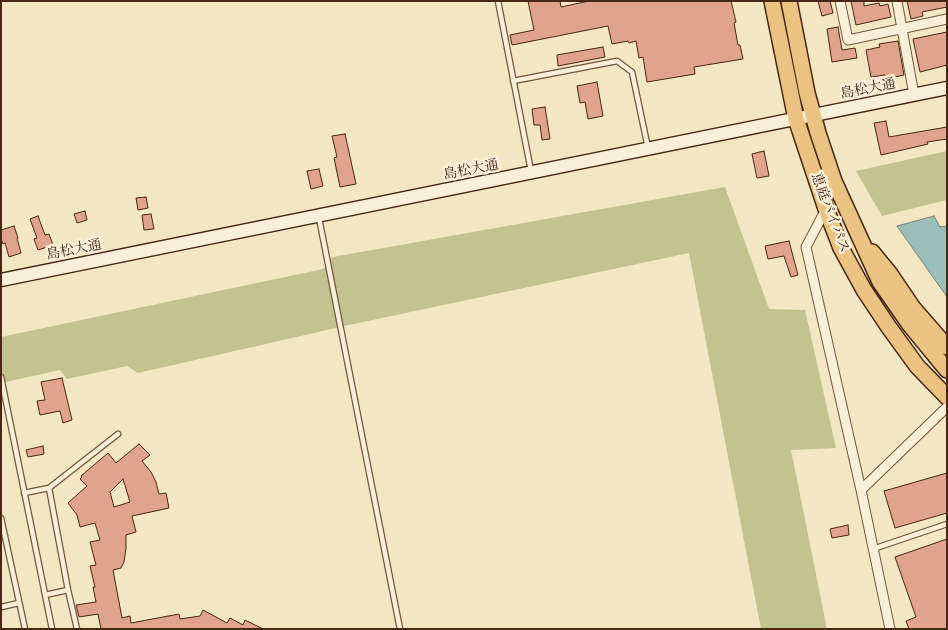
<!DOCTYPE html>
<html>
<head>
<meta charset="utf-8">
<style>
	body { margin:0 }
	#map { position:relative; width:948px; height:630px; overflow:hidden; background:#f3e6c3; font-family:"Old Standard TT",serif }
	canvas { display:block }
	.frame { position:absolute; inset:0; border:2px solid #472613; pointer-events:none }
</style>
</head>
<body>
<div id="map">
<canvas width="948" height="630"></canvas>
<div class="frame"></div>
</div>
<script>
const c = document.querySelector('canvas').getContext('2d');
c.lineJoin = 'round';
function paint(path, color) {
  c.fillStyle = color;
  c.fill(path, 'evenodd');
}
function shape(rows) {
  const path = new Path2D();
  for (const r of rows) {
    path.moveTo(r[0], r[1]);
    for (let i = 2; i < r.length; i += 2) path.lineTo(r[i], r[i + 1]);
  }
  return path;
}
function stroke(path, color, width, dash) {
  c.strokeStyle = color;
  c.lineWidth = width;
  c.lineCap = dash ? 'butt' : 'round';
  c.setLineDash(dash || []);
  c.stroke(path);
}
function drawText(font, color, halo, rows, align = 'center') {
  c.font = font + ' "Old Standard TT","Noto Serif JP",serif';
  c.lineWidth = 5;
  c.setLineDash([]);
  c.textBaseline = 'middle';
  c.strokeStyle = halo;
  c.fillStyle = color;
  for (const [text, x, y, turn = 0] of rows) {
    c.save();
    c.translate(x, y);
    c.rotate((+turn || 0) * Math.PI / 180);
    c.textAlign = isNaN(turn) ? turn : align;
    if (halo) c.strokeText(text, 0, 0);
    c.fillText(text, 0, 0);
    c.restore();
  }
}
paint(shape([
	[947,151,947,200,882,216,856,171],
	[725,187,769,309,805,310,836,448,791,450,827,629,761,629,689,253,349,325,138,373,127,366,67,379,60,370,1,383,1,337,323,269,333,257]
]), '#c3c38f');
const water = shape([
	[934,216,940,227,947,226,947,297,897,226,934,216]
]);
paint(water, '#9cbeb9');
stroke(water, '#7a8177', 1);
const building = shape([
	[528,1,560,1,561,7,589,1,731,1,736,22,734,23,738,45,740,45,743,59,694,67,695,74,647,82,643,57,639,58,636,41,629,43,628,41,612,44,608,26,512,45,510,35,534,30,528,1],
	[818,1,830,1,833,13,822,16,818,1],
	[851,1,864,1,864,6,879,3,880,6,888,4,891,17,856,25,851,1],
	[907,1,947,1,947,7,922,12,923,16,911,19,907,1],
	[838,27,842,50,855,48,857,58,832,62,827,29,838,27],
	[947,32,947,65,920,72,913,39,947,32],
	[898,41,904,75,886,79,885,75,871,77,866,50,880,47,879,44,898,41],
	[603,47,605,57,558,66,557,55,603,47],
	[597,82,603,116,588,119,585,102,580,103,577,86,597,82],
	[545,107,550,139,542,140,540,125,534,125,532,109,545,107],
	[886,121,889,137,947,127,947,139,927,142,928,144,881,155,874,123,886,121],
	[345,134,356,184,340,187,334,158,337,157,332,136,345,134],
	[764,151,769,176,757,178,752,154,764,151],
	[319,169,323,186,311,189,307,171,319,169],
	[146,197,148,208,138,210,136,198,146,197],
	[85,211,87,220,77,223,74,214,85,211],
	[151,214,154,229,144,230,142,215,151,214],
	[38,216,45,235,49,234,53,245,38,250,34,239,37,238,30,219,38,216],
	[14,226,18,238,17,238,21,253,9,257,5,243,3,244,1,239,1,230,14,226],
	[789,241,798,275,791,277,784,256,768,259,765,246,789,241],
	[62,378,72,420,63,423,60,411,40,415,37,401,45,400,41,382,62,378],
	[139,444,150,455,142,461,151,472,156,482,159,494,166,493,169,508,132,516,136,532,126,535,126,548,124,562,121,568,113,570,122,618,130,616,131,623,179,614,180,619,200,616,203,610,227,623,230,618,243,625,245,620,263,629,101,629,98,614,79,617,76,605,96,602,93,587,95,587,90,566,96,565,90,542,100,540,95,523,80,527,77,515,68,503,87,486,80,479,82,477,81,476,108,453,116,463,139,444],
	[123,479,130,502,114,507,110,492,123,479],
	[43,446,44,454,28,457,26,450,43,446],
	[947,473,947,513,895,528,884,491,947,473],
	[848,525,849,535,832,538,830,529,848,525],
	[947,539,947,629,909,629,906,621,916,617,895,557,947,539]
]);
paint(building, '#e0a48d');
stroke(building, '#472613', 1);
const lane = shape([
	[498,1,531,171],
	[513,81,617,61,632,72,648,148],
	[319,218,400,629],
	[1,377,52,629],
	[49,488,118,434],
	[24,493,49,488,68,590],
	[1,518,25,629],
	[873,549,947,524],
	[45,595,68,590,77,629],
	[1,607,19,603]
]);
const street = shape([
	[840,1,848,40,947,19],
	[897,1,914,95],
	[826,209,806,247,861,490,890,629],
	[861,490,947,407]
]);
const secondary = shape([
	[1,280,947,88]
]);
const highway = shape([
	[772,1,796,119,826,209,841,248,864,290,888,326,917,366,947,397],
	[789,1,807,93,818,133,834,181,880,282,910,325,947,370],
	[872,252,890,274,913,308,947,347]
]);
stroke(lane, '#72563f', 7);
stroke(street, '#72563f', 11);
stroke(secondary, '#472613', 15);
stroke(highway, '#472613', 18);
stroke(lane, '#f7efd8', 4.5);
stroke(street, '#f7efd8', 9);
stroke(secondary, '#f7efd8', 12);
stroke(highway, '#eac382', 15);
drawText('14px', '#472613', '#f7efd8', [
	["島松大通",868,89,-11],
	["島松大通",471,170,-11],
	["恵庭バイパス",830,213,69],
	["島松大通",74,250,-11]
]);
</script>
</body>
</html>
